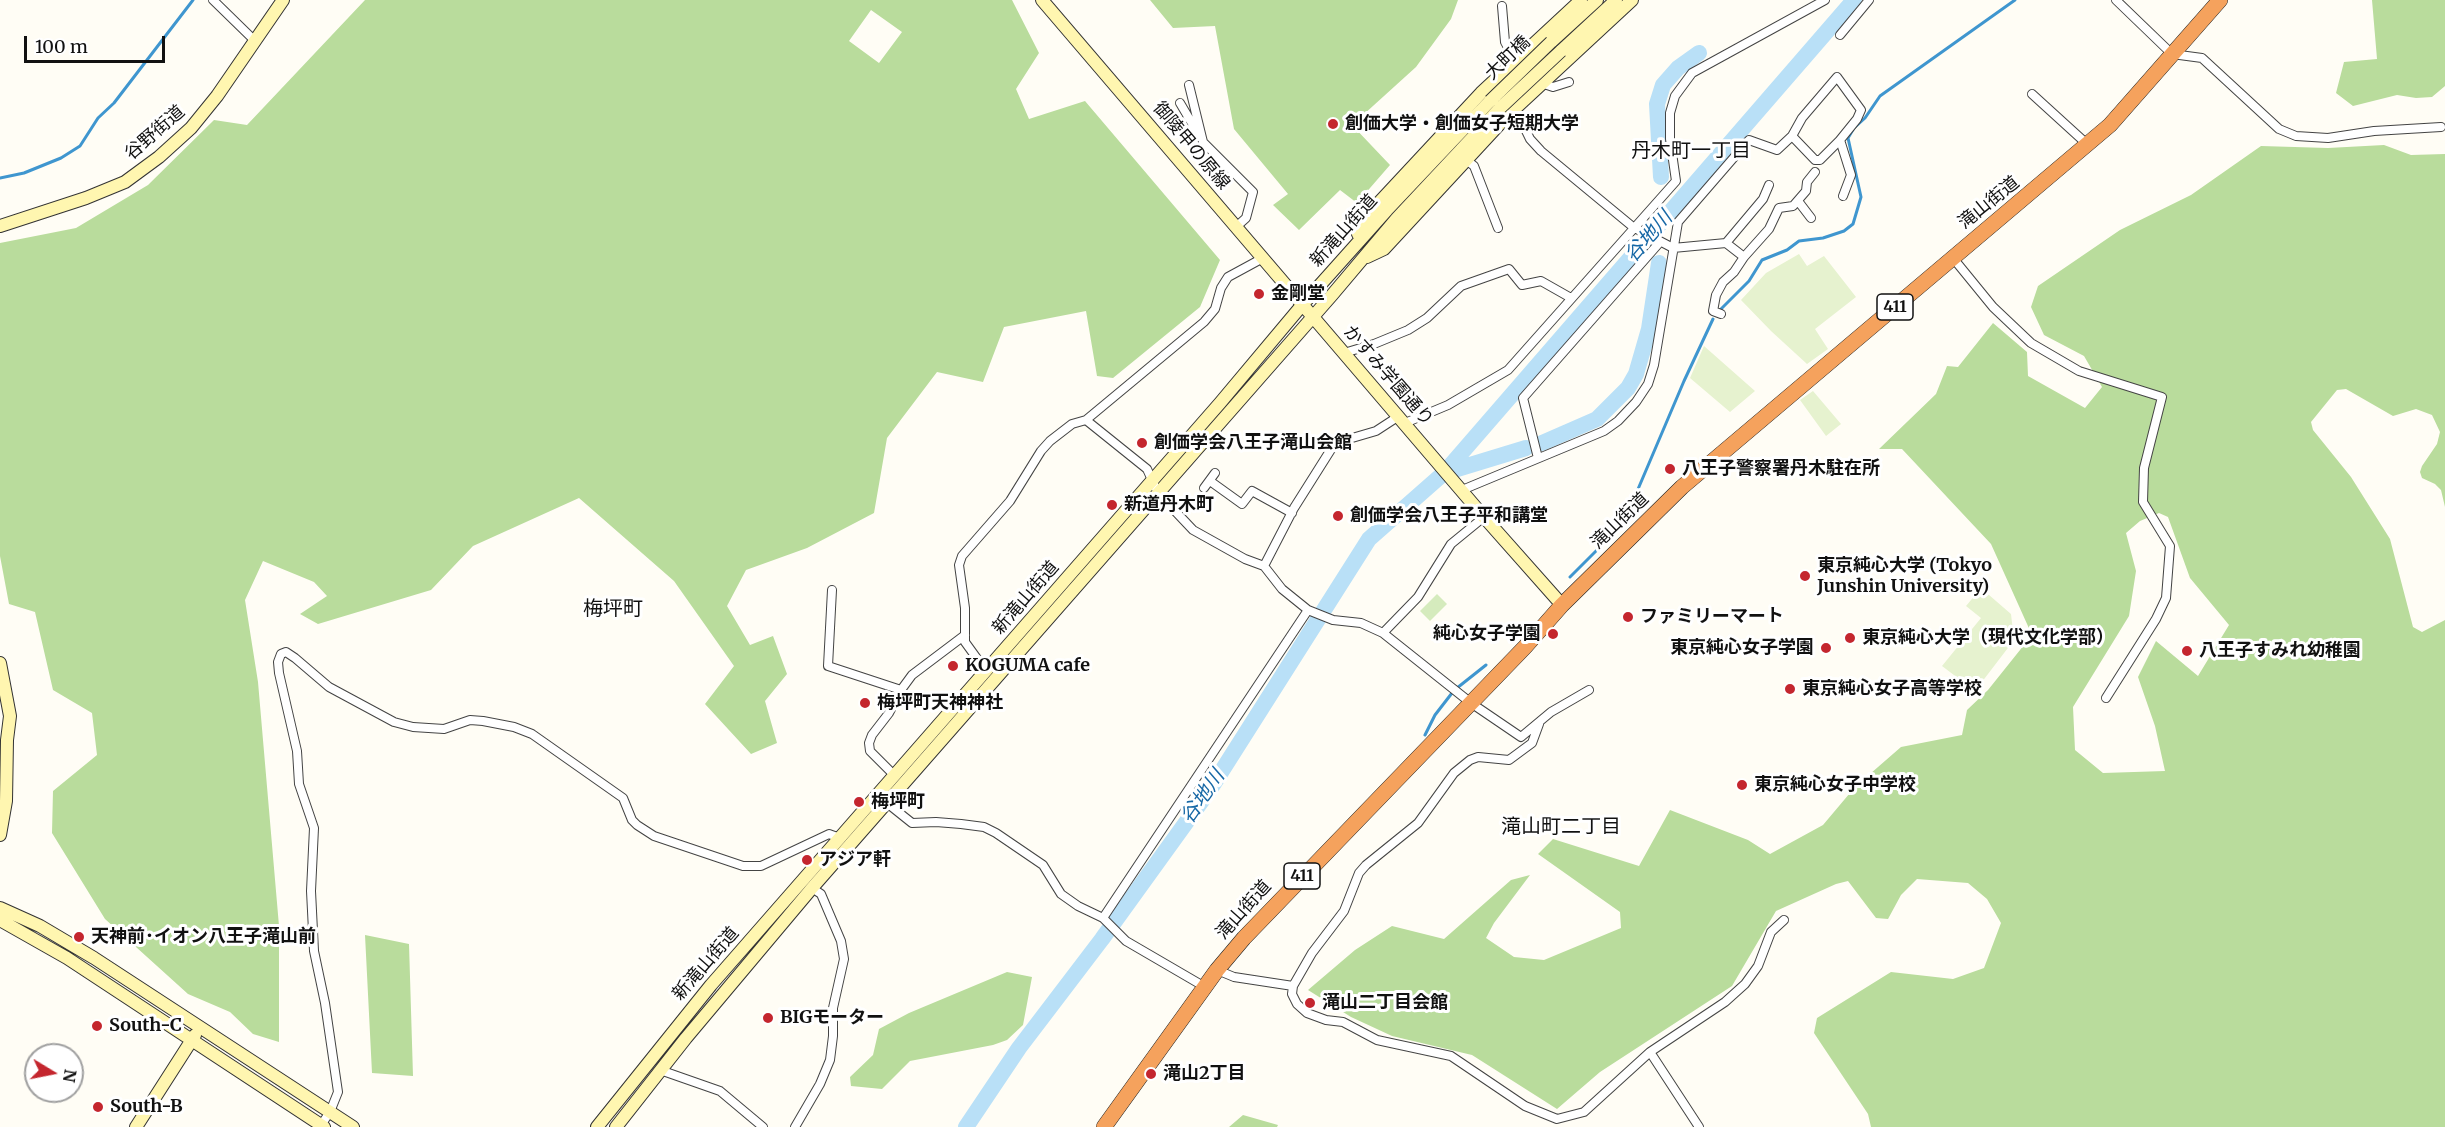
<!DOCTYPE html>
<html>
<head>
<meta charset="utf-8">
<style>
	body { margin:0 }
	#map { position:relative; width:2445px; height:1127px; overflow:hidden; background:#fffdf5; font-family:Merriweather,serif }
	canvas { display:block }
	.north { position:absolute; left:24px; top:1043px; width:60px; height:60px; box-sizing:border-box; background:#fff; border:2px solid #a0a0a0; border-radius:50%; rotate:100deg; font-size:16px; font-weight:700; line-height:24px; text-align:center; color:#111 }
	.north::after { content:''; display:block; margin:auto; width:21px; height:27px; background:#c4262e; clip-path:polygon(50% 0,100% 100%,50% 72%,0 100%) }
	.scale { position:absolute; left:24px; top:36px; width:141px; height:27px; box-sizing:border-box; border:3px solid #111; border-top:0; padding-left:8px; font-size:18px; line-height:21px; white-space:nowrap; color:#111; -webkit-text-stroke:4px #fff; paint-order:stroke }
</style>
</head>
<body>
<div id="map">
<canvas width="2445" height="1127"></canvas>
<div class="north">N</div>
<div class="scale">100 m</div>
</div>
<script>
const c = document.querySelector('canvas').getContext('2d');
c.lineJoin = 'round';
function paint(path, color) {
  c.fillStyle = color;
  c.fill(path, 'evenodd');
}
function shape(rows) {
  const path = new Path2D();
  for (const r of rows) {
    path.moveTo(r[0], r[1]);
    for (let i = 2; i < r.length; i += 2) path.lineTo(r[i], r[i + 1]);
  }
  return path;
}
function stroke(path, color, width, dash) {
  c.strokeStyle = color;
  c.lineWidth = width;
  c.lineCap = dash ? 'butt' : 'round';
  c.setLineDash(dash || []);
  c.stroke(path);
}
function drawText(font, color, halo, rows, align = 'center') {
  c.font = font + ' Merriweather,"Noto Sans JP",serif';
  c.lineWidth = 6;
  c.setLineDash([]);
  c.textBaseline = 'middle';
  c.strokeStyle = halo;
  c.fillStyle = color;
  for (const [text, x, y, turn = 0] of rows) {
    c.save();
    c.translate(x, y);
    c.rotate((+turn || 0) * Math.PI / 180);
    c.textAlign = isNaN(turn) ? turn : align;
    if (halo) c.strokeText(text, 0, 0);
    c.fillText(text, 0, 0);
    c.restore();
  }
}
paint(shape([
	[1437,594,1447,604,1430,621,1420,611]
]), '#d5ebbd');
paint(shape([
	[365,0,1012,0,1039,53,1016,89,1029,119,1085,101,1220,260,1200,307,1113,378,1097,376,1086,311,1004,327,983,382,937,372,887,438,874,513,807,548,746,570,727,606,750,645,773,636,787,674,765,701,777,743,751,754,705,704,734,666,674,581,579,498,473,546,431,590,318,624,300,614,327,596,314,582,263,561,245,600,258,682,279,926,279,1042,253,1034,230,1012,188,994,105,919,52,833,53,791,97,755,92,713,53,690,35,612,9,604,0,556,0,243,76,228,148,185,214,120,247,125],
	[871,10,902,32,879,63,849,41],
	[1150,0,1458,0,1451,19,1416,67,1352,125,1390,165,1357,203,1340,190,1299,230,1273,205,1288,194,1234,129,1215,26,1173,28],
	[2372,0,2445,0,2445,86,2432,97,2416,98,2397,95,2353,106,2336,93,2344,62,2377,59],
	[2384,145,2411,155,2445,154,2445,507,2441,490,2435,484,2422,478,2420,472,2422,466,2437,444,2440,432,2432,415,2416,409,2393,416,2346,389,2337,390,2311,422,2313,430,2351,477,2390,539,2413,627,2422,632,2445,620,2445,1127,1871,1127,1868,1114,1814,1033,1817,1018,1891,972,1953,979,1984,968,2001,923,1987,899,1968,883,1917,879,1901,895,1888,919,1876,918,1848,881,1836,884,1776,911,1732,986,1600,1072,1557,1109,1472,1055,1392,1036,1351,1017,1308,990,1355,950,1392,926,1444,939,1511,880,1530,875,1494,923,1486,938,1514,957,1544,960,1621,928,1620,912,1538,854,1553,839,1639,866,1670,810,1748,840,1770,854,1823,825,1855,787,1901,747,1962,735,1967,710,1988,690,2032,635,1991,544,1902,449,1879,449,1936,394,1947,366,1958,367,1993,323,2027,352,2028,376,2085,408,2102,387,2084,356,2044,335,2031,307,2038,286,2120,230,2191,195,2261,146,2328,148],
	[2159,513,2168,517,2190,578,2229,625,2198,676,2156,641,2138,677,2155,726,2165,771,2103,773,2075,750,2073,707,2129,616,2136,571,2126,533,2140,521],
	[365,935,409,944,413,1076,372,1073],
	[1007,972,1032,977,1023,1025,1007,1040,993,1045,910,1061,882,1089,851,1086,850,1077,873,1055,879,1029,909,1013],
	[1243,1115,1278,1125,1277,1127,1229,1127]
]), '#b9dc9c');
paint(shape([
	[1799,254,1807,266,1824,256,1856,297,1815,329,1828,349,1807,364,1771,331,1741,300,1766,273],
	[1704,346,1755,391,1730,412,1690,378],
	[1813,391,1841,424,1826,436,1800,400],
	[1981,588,2011,614,2014,640,1975,691,1942,666,1981,618,1966,606]
]), '#e6f2cf');
stroke(shape([
	[0,178,24,173,61,158,80,146,98,118,114,103,193,0],
	[1720,310,1749,281,1762,260,1787,250,1799,241,1823,238,1844,231,1853,224,1861,197,1848,138,1854,128,1865,118,1880,96,2015,0],
	[1570,577,1618,529,1627,515,1684,381,1713,319],
	[1457,688,1486,665],
	[1425,735,1435,715,1452,693]
]), '#3f96cf', 3);
stroke(shape([
	[1661,177,1657,104,1663,85,1678,68,1699,53],
	[1542,443,1597,419,1628,388,1636,374,1649,329,1659,263],
	[1444,473,1526,448],
	[966,1127,1019,1048,1102,939,1211,788,1369,539,1444,473,1854,0]
]), '#b9e0f7', 16);
const street = shape([
	[213,0,254,40],
	[2116,0,2172,54,2202,58,2279,129,2296,136,2328,138,2374,131,2441,127],
	[1502,6,1505,42,1512,55,1541,83,1553,87,1569,82],
	[1840,35,1869,0],
	[1189,85,1203,142,1253,192,1246,218,1236,227],
	[2032,94,2088,145],
	[1180,103,1200,137],
	[1514,106,1530,139,1541,151,1633,227,1673,248,1726,243,1744,257,1734,272,1723,282,1716,295,1713,311,1721,314],
	[1792,136,1815,160,1820,160,1840,140],
	[1465,159,1474,166,1498,228],
	[1798,201,1811,218],
	[1726,243,1763,199,1769,185],
	[1744,257,1769,229,1779,208,1793,206,1806,191,1807,182,1815,172],
	[1953,258,1993,307,2031,343,2079,371,2162,397,2144,468,2143,502,2170,546,2166,598,2156,619,2106,698],
	[1344,353,1374,344,1408,330,1427,318,1461,286,1509,269,1522,285,1541,281,1571,298],
	[1086,420,1147,469,1158,493,1193,530,1245,559,1264,566,1282,589,1308,610,1333,620,1361,623,1383,633,1471,703,1521,737,1551,712,1589,690],
	[1405,423,1448,405,1508,370,1676,181,1670,139,1670,113,1675,96,1692,73,1825,0],
	[1538,458,1523,398,1660,242],
	[1210,481,1242,504,1252,491,1292,513],
	[1204,488,1215,473],
	[1462,490,1604,431,1618,421,1636,402,1648,384,1654,365,1678,222,1749,140,1777,150,1792,136,1802,118,1837,77,1861,110,1857,119,1840,140,1851,175,1843,196],
	[1264,566,1294,508,1335,443,1376,431,1399,416],
	[832,590,828,666,901,690],
	[1383,633,1418,597,1451,544,1484,517],
	[986,671,965,642,965,608,959,565,962,556,1010,501,1041,451,1050,441,1072,424,1086,420,1204,322,1215,309,1221,288,1228,277,1263,258],
	[895,776,870,751,869,743,872,735,889,713,901,690,912,675,965,635],
	[887,803,912,823,936,822,961,824,984,827,996,833,1043,865,1061,894,1078,906,1103,918,1126,941,1205,987],
	[1103,918,1308,610],
	[1217,970,1234,977,1293,986,1292,994,1297,1004,1307,1013,1326,1020,1343,1022,1377,1040,1451,1056,1525,1106,1557,1119,1584,1112,1650,1052,1725,1002,1745,984,1758,966,1771,932,1784,920],
	[1293,986,1312,953,1344,911,1359,873,1366,865,1418,823,1454,773,1470,760,1478,757,1509,760,1532,743,1539,724],
	[1650,1052,1699,1127],
	[660,1070,720,1091,763,1127],
	[321,1125,330,1112,338,1092,325,1003,314,951,311,891,314,828,299,784,297,751,279,673,278,662,281,654,286,652,295,658,329,687,394,722,413,727,444,729,470,720,483,721,514,727,532,734,623,798,632,820,637,825,654,836,743,866,761,866,829,834,840,838],
	[795,1127,820,1084,830,1060,833,1036,833,1008,844,959,841,941,821,894,812,888]
]);
const secondary = shape([
	[1042,0,1484,517,1562,605],
	[1551,42,1597,0],
	[1561,51,1616,0],
	[0,226,86,198,125,182,159,157,191,128,217,96,283,0],
	[1358,234,1372,210,1481,93,1581,0],
	[1367,257,1384,249,1508,115,1632,0],
	[0,663,10,716,7,740,6,801,0,835],
	[0,908,40,926,94,958,353,1127],
	[0,920,67,958,324,1127],
	[136,1127,195,1035],
	[597,1127,711,985,1220,403,1303,304,1387,210,1490,101],
	[616,1127,686,1038,812,888,1332,295,1397,218,1499,109]
]);
const highway = shape([
	[1104,1127,1217,970,1244,938,1525,647,1562,605,1682,487,2110,125,2220,0]
]);
stroke(street, '#444', 10);
stroke(secondary, '#333', 14);
stroke(highway, '#222', 16);
stroke(street, '#fff', 8);
stroke(secondary, '#fff6b0', 12);
stroke(highway, '#f5a25d', 15);
const secondaryBridge = shape([
	[1490,101,1551,42],
	[1499,109,1561,51]
]);
stroke(secondaryBridge, '#333', 14, []);
stroke(secondaryBridge, '#fff6b0', 12);
for (const [x, y, r, color] of [
	[1333,124,6,"#c4262e"],
	[1259,294,6,"#c4262e"],
	[1142,443,6,"#c4262e"],
	[1670,469,6,"#c4262e"],
	[1112,505,6,"#c4262e"],
	[1338,516,6,"#c4262e"],
	[1805,576,6,"#c4262e"],
	[1628,617,6,"#c4262e"],
	[1553,634,6,"#c4262e"],
	[1850,638,6,"#c4262e"],
	[1826,648,6,"#c4262e"],
	[2187,651,6,"#c4262e"],
	[953,666,6,"#c4262e"],
	[1790,689,6,"#c4262e"],
	[865,703,6,"#c4262e"],
	[1742,785,6,"#c4262e"],
	[859,802,6,"#c4262e"],
	[807,860,6,"#c4262e"],
	[79,937,6,"#c4262e"],
	[1310,1003,6,"#c4262e"],
	[768,1018,6,"#c4262e"],
	[97,1026,6,"#c4262e"],
	[1151,1074,6,"#c4262e"],
	[98,1107,6,"#c4262e"]
]) {
  const dot = new Path2D();
  dot.arc(x, y, r, 0, 2 * Math.PI);
  c.fillStyle = color;
  c.fill(dot);
  stroke(dot, '#fff', 2);
}
for (const [x, y, w] of [
	[1895,307,36],
	[1302,876,36]
]) {
  const box = new Path2D();
  box.roundRect(x - w / 2, y - 13, w, 26, 4.5);
  c.fillStyle = '#fff';
  c.fill(box);
  stroke(box, '#111', 1.5);
}
drawText('bold 16px', '#111', null, [
	["411",1895,307],
	["411",1302,876]
]);
drawText('18px', '#111', '#fff', [
	["大町橋",1508,58,-44],
	["谷野街道",155,133,-41],
	["御陵甲の原線",1191,146,50],
	["滝山街道",1989,203,-39],
	["新滝山街道",1344,231,-48],
	["かすみ学園通り",1388,376,49],
	["滝山街道",1620,521,-44],
	["新滝山街道",1026,598,-49],
	["滝山街道",1244,910,-48],
	["新滝山街道",706,964,-49]
]);
drawText('bold 18px', '#111', '#fff', [
	["創価大学・創価女子短期大学",1345,124],
	["金剛堂",1271,294],
	["創価学会八王子滝山会館",1154,443],
	["八王子警察署丹木駐在所",1682,469],
	["新道丹木町",1124,505],
	["創価学会八王子平和講堂",1350,516],
	["東京純心大学 (Tokyo",1817,566],
	["Junshin University)",1817,587],
	["ファミリーマート",1640,617],
	["純心女子学園",1541,634,"right"],
	["東京純心大学（現代文化学部）",1862,638],
	["東京純心女子学園",1814,648,"right"],
	["八王子すみれ幼稚園",2199,651],
	["KOGUMA cafe",965,666],
	["東京純心女子高等学校",1802,689],
	["梅坪町天神神社",877,703],
	["東京純心女子中学校",1754,785],
	["梅坪町",871,802],
	["アジア軒",819,860],
	["天神前･イオン八王子滝山前",91,937],
	["滝山二丁目会館",1322,1003],
	["BIGモーター",780,1018],
	["South-C",109,1026],
	["滝山2丁目",1163,1074],
	["South-B",110,1107]
], 'left');
drawText('20px', '#111', '#fff', [
	["丹木町一丁目",1691,151],
	["梅坪町",613,609],
	["滝山町二丁目",1561,827]
]);
drawText('italic 20px', '#1768a6', '#fff', [
	["谷地川",1649,237,-49],
	["谷地川",1203,797,-55]
]);
</script>
</body>
</html>
